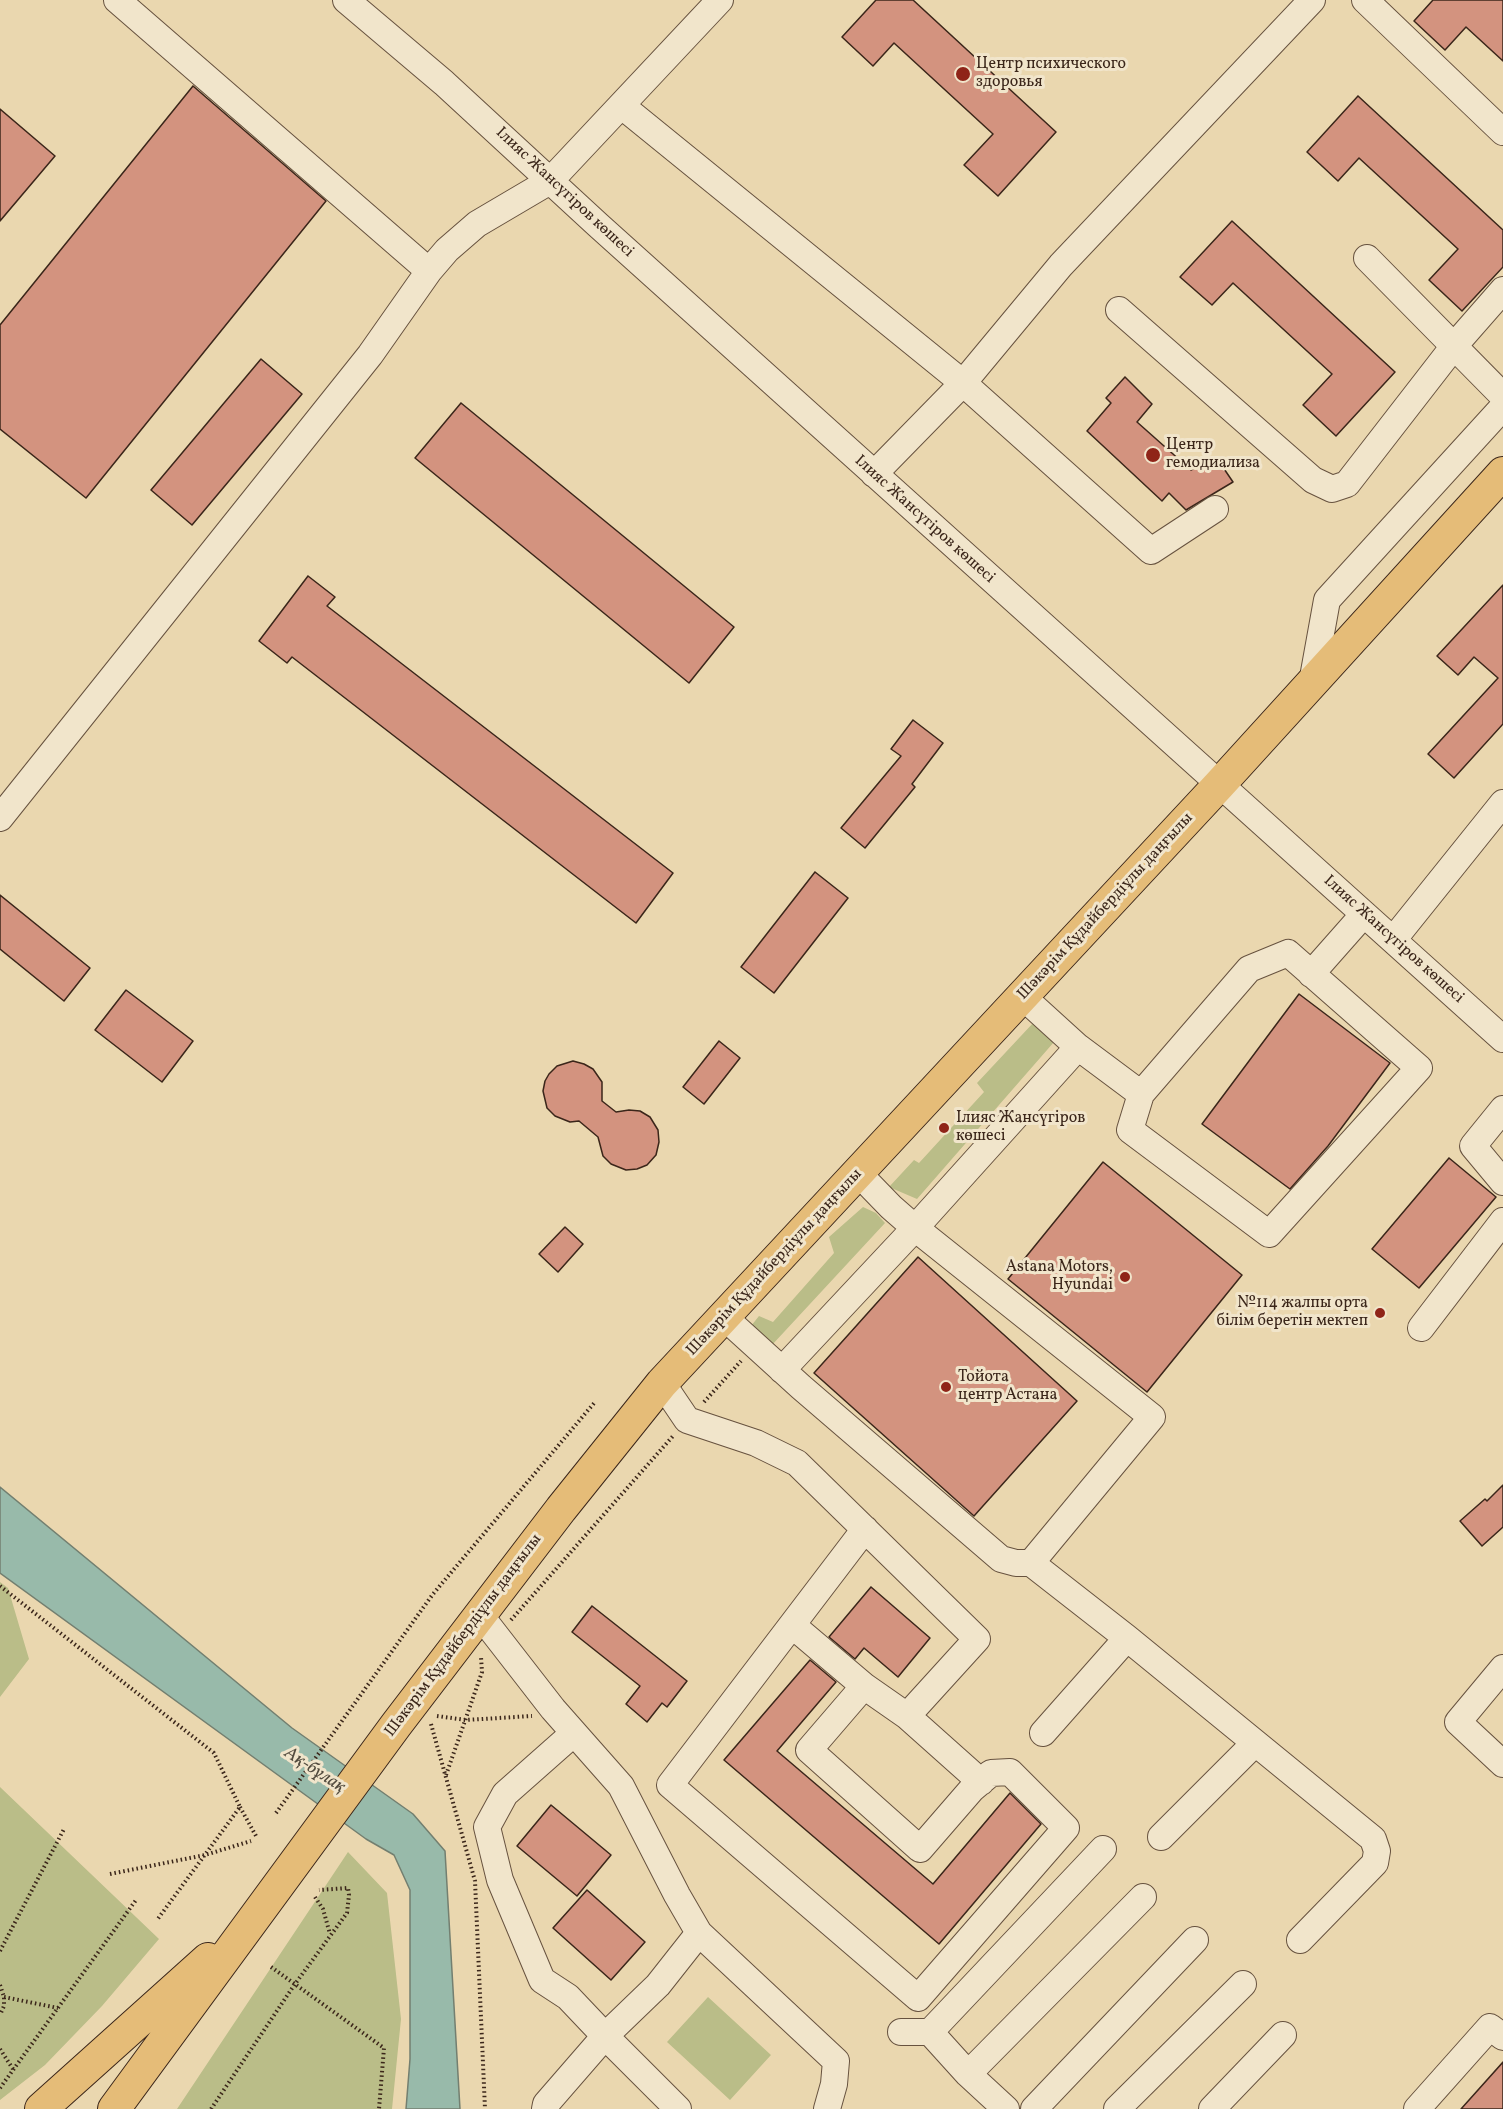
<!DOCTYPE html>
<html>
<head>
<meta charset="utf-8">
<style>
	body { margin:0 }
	canvas { display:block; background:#ead7af }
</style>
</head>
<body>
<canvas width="1503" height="2109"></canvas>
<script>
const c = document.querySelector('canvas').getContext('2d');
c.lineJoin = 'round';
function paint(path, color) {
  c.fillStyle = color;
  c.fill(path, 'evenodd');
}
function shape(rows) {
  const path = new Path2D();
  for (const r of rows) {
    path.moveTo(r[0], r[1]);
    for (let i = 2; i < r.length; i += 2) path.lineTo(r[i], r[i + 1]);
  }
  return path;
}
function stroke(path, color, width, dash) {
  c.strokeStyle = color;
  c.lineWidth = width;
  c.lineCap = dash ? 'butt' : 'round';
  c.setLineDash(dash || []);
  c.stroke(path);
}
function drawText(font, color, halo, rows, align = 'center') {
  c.font = font + ' Vollkorn,serif';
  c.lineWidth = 6;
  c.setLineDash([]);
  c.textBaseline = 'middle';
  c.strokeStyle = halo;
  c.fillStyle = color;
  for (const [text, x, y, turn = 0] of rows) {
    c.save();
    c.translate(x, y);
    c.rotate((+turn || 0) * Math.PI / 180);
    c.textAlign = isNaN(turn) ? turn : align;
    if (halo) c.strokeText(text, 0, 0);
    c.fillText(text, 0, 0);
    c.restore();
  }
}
paint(shape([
	[1034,1022,1054,1042,917,1199,889,1187,914,1160,919,1163,984,1092,977,1083],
	[863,1207,876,1213,885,1223,772,1345,751,1326,759,1316,773,1322,834,1253,829,1237],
	[0,1582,8,1588,29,1659,0,1697],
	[0,1787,159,1939,102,2006,45,2065,0,2100],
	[348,1852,387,1893,401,2019,392,2109,177,2109],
	[708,1997,771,2055,730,2100,667,2042]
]), '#babd88');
const water = shape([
	[0,1487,292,1728,413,1814,445,1851,460,2109,406,2109,410,2059,410,1890,394,1855,366,1839,0,1573,0,1487]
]);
paint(water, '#98baaa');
stroke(water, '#737f70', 1.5);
const building = shape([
	[876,0,913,0,1056,132,998,196,964,165,993,134,894,43,873,66,842,37,876,0],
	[1433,0,1503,0,1503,61,1466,27,1445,50,1414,21,1433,0],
	[193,86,326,201,86,498,0,429,0,325,193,86],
	[1358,96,1503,230,1503,267,1462,311,1429,280,1458,249,1359,158,1338,181,1307,152,1358,96],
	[0,109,55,156,0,221,0,109],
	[1232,221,1395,372,1336,436,1303,405,1332,374,1233,283,1212,305,1180,277,1232,221],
	[261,359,302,394,192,525,151,490,261,359],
	[1125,377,1152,404,1137,422,1191,470,1216,457,1233,482,1186,510,1169,493,1162,501,1087,431,1111,403,1106,398,1125,377],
	[461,403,734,627,689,683,415,458,461,403],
	[308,576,335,597,327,606,673,873,636,923,292,657,287,663,259,641,308,576],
	[1503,585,1503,724,1454,778,1428,754,1498,678,1474,657,1458,675,1437,656,1503,585],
	[913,720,943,743,912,784,915,787,865,848,841,828,901,756,891,749,913,720],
	[815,872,848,898,774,993,741,967,815,872],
	[0,895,90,968,64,1001,0,949,0,895],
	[126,990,193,1041,162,1082,95,1030,126,990],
	[1299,994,1390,1063,1328,1146,1290,1189,1202,1124,1299,994],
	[719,1041,740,1058,704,1104,683,1087,719,1041],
	[573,1061,584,1064,593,1069,602,1082,602,1101,616,1112,629,1110,640,1111,650,1117,658,1130,659,1142,656,1155,647,1165,637,1169,626,1170,611,1164,603,1156,598,1137,579,1121,570,1122,555,1116,547,1108,543,1091,545,1081,549,1074,557,1066,573,1061],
	[1449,1158,1496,1197,1419,1288,1372,1249,1449,1158],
	[1103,1162,1242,1275,1147,1392,1008,1279,1103,1162],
	[565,1227,583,1244,558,1272,539,1254,565,1227],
	[918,1257,1077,1401,974,1516,814,1373,918,1257],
	[1503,1485,1503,1527,1482,1546,1460,1521,1485,1499,1487,1501,1503,1485],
	[871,1587,930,1638,898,1677,864,1648,855,1659,829,1637,871,1587],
	[592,1606,687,1681,667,1707,662,1703,647,1722,626,1704,640,1686,572,1632,592,1606],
	[810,1660,836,1682,777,1751,933,1884,1010,1793,1041,1824,939,1944,724,1760,810,1660],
	[551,1805,611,1855,577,1896,517,1846,551,1805],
	[587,1890,645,1942,611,1980,553,1928,587,1890],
	[1503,2062,1503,2109,1461,2109,1503,2062]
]);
paint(building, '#d3937f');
stroke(building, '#3b261a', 1.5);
const minor = shape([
	[117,0,429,271],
	[346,0,444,83,598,225,1503,1039],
	[1365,0,1503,132],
	[622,106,963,383,1061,265,1312,0],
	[1367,258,1503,396],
	[1119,310,1313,480,1332,489,1347,484,1454,346,1503,290],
	[874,474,963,383,1151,551,1215,509],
	[1312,683,1327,600,1503,407],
	[0,818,370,355,429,271,447,250,477,224,550,181,720,0],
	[1393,940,1503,803],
	[1311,974,1364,914],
	[1023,997,1078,1047],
	[1503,1109,1473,1146,1503,1182],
	[724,1317,801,1387,1001,1559,1016,1563,1031,1563,1152,1417,915,1228,1078,1047,1141,1094,1249,969,1288,953,1419,1068,1269,1234,1130,1130,1141,1094],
	[1421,1328,1503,1221],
	[782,1370,915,1228,891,1207,858,1173],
	[662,1383,687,1420,756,1443,797,1463,977,1639,907,1716],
	[865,1529,670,1785,918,1998,1066,1828,1010,1772,991,1773,972,1789,920,1849,809,1750,864,1686,907,1716,981,1782],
	[1031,1563,1127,1638,1373,1839,1377,1851,1375,1863,1300,1940],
	[480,1615,553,1709,621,1786,677,1895,699,1933,658,1985,605,2036,678,2109],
	[792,1625,864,1686],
	[1503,1668,1458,1722,1503,1764],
	[1043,1733,1127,1638],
	[1161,1837,1254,1744],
	[699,1933,836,2061,834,2084,827,2109],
	[901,2032,930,2032,968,2074,1006,2109],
	[930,2032,1103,1849],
	[968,2074,1143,1897],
	[545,2109,546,2104,605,2036,568,1997,542,1980,500,1880,487,1827,505,1794,574,1733],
	[1034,2109,1195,1940],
	[1117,2109,1243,1984],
	[1212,2109,1283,2035],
	[1417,2109,1490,2027,1503,2037]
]);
const major = shape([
	[41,2109,208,1959],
	[114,2109,396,1725,561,1509,662,1383,1219,785,1503,473]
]);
stroke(minor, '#67523f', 28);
stroke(major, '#3b261a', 34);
stroke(shape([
	[704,1402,741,1361],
	[0,1586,214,1753,240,1807,157,1920],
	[511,1620,673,1436],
	[437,1716,466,1720,532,1716],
	[431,1724,475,1881,485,2109],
	[446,1775,482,1672,481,1657],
	[240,1807,256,1836],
	[276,1813,433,1594,595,1402],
	[110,1874,205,1855,251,1841],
	[315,1897,323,1909,330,1934],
	[0,1951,64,1829],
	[271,1967,384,2048,379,2109],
	[0,1985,4,1997,4,2006,0,2015],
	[4,1997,58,2008],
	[0,2049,13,2069],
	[0,2088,136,1900],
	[211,2109,295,1984,347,1913,349,1895,348,1888,319,1890]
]), '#3b261a', 4, [1.5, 3]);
stroke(minor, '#f1e5cb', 26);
stroke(major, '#e5bc78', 32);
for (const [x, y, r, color] of [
	[963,74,8,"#8f2418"],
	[1153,455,8,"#8f2418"],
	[944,1128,6,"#8f2418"],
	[1125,1277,6,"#8f2418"],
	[1380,1313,6,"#8f2418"],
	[946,1387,6,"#8f2418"]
]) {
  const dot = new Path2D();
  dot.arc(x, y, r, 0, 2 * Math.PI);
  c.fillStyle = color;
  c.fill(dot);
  stroke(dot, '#f1e5cb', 2);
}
drawText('16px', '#3b261a', '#f1e5cb', [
	["Центр психического",976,65],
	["здоровья",976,83],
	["Центр",1166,446],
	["гемодиализа",1166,464],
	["Ілияс Жансүгіров",956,1119],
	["көшесі",956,1137],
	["Astana Motors,",1113,1268,"right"],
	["Hyundai",1113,1286,"right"],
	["№114 жалпы орта",1368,1304,"right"],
	["білім беретін мектеп",1368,1322,"right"],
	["Тойота",958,1378],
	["центр Астана",958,1396]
], 'left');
drawText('16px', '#3b261a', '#f1e5cb', [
	["Ілияс Жансүгіров көшесі",564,193,43],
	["Ілияс Жансүгіров көшесі",924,520,42],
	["Шәкәрім Құдайбердіұлы даңғылы",1106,907,-47],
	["Ілияс Жансүгіров көшесі",1393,940,42],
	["Шәкәрім Құдайбердіұлы даңғылы",775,1263,-47],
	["Шәкәрім Құдайбердіұлы даңғылы",464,1636,-53]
]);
drawText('italic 18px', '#524b3e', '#f1e5cb', [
	["Ақ-бұлақ",314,1771,33]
]);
</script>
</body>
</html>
